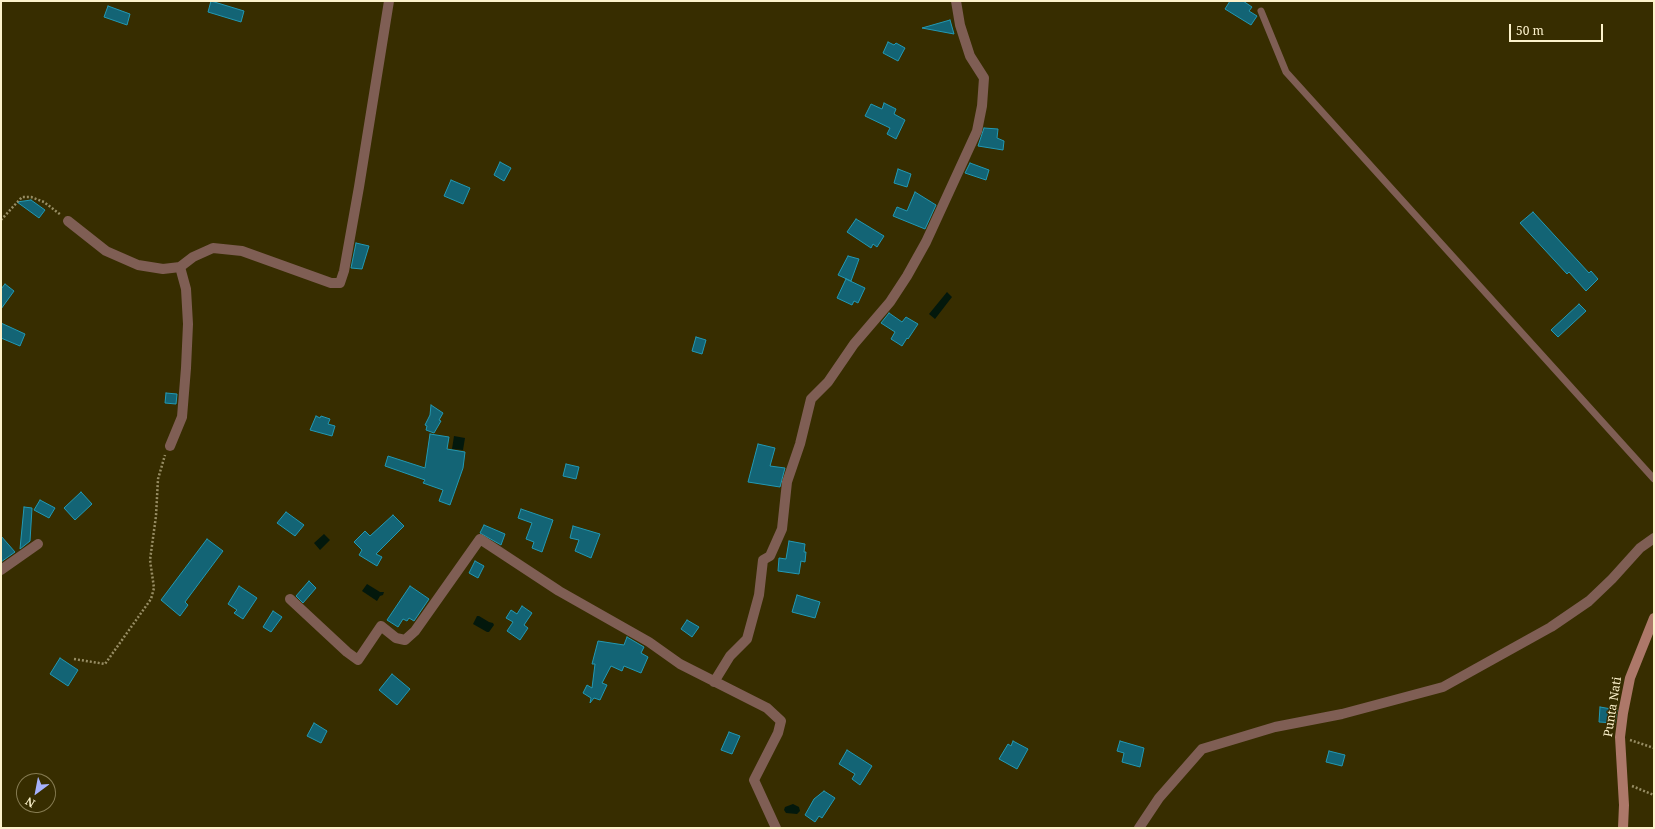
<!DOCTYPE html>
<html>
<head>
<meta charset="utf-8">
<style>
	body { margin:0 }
	#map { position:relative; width:1655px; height:829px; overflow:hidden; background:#372d00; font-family:"Noto Serif",serif }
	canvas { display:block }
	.frame { position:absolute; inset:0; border:2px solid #fcf2cb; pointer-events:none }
	.north { position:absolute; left:16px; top:773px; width:40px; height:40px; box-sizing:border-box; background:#372d00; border:1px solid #867c51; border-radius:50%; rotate:212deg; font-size:11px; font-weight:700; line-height:16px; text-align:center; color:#fcf2cb }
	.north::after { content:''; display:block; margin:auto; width:14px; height:18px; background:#a5b1fc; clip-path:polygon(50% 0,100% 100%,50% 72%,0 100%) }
	.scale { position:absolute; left:1509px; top:24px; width:94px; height:18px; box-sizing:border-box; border:2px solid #fcf2cb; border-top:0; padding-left:5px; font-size:12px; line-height:14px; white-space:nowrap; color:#fcf2cb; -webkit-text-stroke:3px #372d00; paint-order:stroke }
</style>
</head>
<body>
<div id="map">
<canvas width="1655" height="829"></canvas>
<div class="frame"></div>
<div class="north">N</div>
<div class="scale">50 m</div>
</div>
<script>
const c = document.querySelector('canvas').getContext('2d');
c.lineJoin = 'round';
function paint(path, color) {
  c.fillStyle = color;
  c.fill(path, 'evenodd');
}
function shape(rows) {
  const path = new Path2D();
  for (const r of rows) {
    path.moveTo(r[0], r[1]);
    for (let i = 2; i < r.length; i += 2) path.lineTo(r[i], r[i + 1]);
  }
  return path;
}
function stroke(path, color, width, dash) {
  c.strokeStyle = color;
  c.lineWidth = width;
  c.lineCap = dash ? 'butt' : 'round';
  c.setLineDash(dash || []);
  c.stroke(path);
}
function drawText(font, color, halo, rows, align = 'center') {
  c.font = font + ' "Noto Serif",serif';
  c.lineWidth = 3;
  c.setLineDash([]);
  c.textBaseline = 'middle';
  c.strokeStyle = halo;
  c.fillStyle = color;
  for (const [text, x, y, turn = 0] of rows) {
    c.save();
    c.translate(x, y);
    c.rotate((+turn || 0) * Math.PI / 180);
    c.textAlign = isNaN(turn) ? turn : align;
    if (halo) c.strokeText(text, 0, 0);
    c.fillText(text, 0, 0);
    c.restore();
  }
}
paint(shape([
	[947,292,952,297,935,319,929,314],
	[454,436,465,438,463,450,452,449],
	[324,534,330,540,320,550,314,543],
	[367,584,380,592,384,592,383,595,380,596,377,601,362,591],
	[477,616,479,616,489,622,493,623,494,625,489,632,487,632,473,624],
	[793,804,799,807,800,811,797,814,786,813,784,810,785,807]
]), '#03180c');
const building = shape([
	[211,1,244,11,241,22,208,12,211,1],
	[1230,1,1243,1,1252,7,1249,11,1257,16,1251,25,1225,9,1230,1],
	[108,6,130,14,127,25,104,17,108,6],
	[950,20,954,34,922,28,950,20],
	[888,42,894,45,896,43,905,48,898,61,883,53,888,42],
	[884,103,896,109,894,114,905,120,896,139,887,134,890,128,865,116,871,104,882,109,884,103],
	[984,128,998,129,997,138,1004,141,1003,150,978,146,984,128],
	[500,162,511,168,504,181,494,175,500,162],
	[970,163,989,170,986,180,965,173,970,163],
	[898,169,911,174,907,187,894,183,898,169],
	[451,180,470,188,463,204,444,196,451,180],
	[915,192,936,205,925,229,893,216,897,207,907,211,915,192],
	[31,200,45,210,39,218,17,202,31,200],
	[1533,212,1589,273,1591,271,1598,279,1586,291,1569,272,1567,274,1520,223,1533,212],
	[856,219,884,236,877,247,873,244,871,248,847,232,856,219],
	[356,243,369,246,362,269,351,268,356,243],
	[848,256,859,259,851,281,838,275,848,256],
	[846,279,865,288,858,303,854,301,852,305,837,298,846,279],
	[5,284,14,291,1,309,1,289,5,284],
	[1579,304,1586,311,1558,337,1551,330,1579,304],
	[889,313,902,322,906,317,918,324,908,339,907,338,902,346,891,339,895,332,881,323,889,313],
	[1,323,25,334,20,346,1,338,1,323],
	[696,337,706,340,702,354,692,351,696,337],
	[166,393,177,394,176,404,165,403,166,393],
	[431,405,443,413,439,420,441,421,434,433,426,430,427,426,425,425,430,415,431,405],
	[316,416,320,418,321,416,330,419,328,424,335,426,332,436,310,430,316,416],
	[430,434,449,437,447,449,465,452,463,468,450,505,439,501,443,490,423,483,425,480,385,466,388,456,425,468,430,434],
	[758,444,775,448,770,466,785,468,780,487,748,482,758,444],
	[566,464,579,467,576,479,563,476,566,464],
	[81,492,92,504,75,520,64,508,81,492],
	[40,500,55,508,49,518,34,510,40,500],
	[24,507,32,508,30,541,20,549,24,507],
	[521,509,553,520,542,552,532,548,534,542,526,539,532,523,518,518,521,509],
	[286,512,304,525,295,536,277,523,286,512],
	[393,515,404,526,376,554,382,557,377,566,359,555,362,550,354,542,365,531,370,536,393,515],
	[484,525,505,534,501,545,480,533,484,525],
	[573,526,600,534,591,558,575,551,579,540,570,538,573,526],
	[1,536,15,552,1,562,1,536],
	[207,539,223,551,185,602,188,605,180,616,161,600,207,539],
	[789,541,805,544,804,552,806,552,805,562,801,561,799,574,778,571,779,558,786,559,789,541],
	[475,561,484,566,478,578,469,573,475,561],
	[309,581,316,588,303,603,296,596,309,581],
	[239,586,257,598,243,619,234,613,237,610,228,604,239,586],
	[410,586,429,599,414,621,409,618,407,621,403,619,398,627,387,620,410,586],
	[797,595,820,602,815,618,792,612,797,595],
	[522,606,532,613,524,625,528,628,520,640,507,631,513,622,506,618,511,610,517,614,522,606],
	[273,611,282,617,271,632,263,627,273,611],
	[687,620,699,627,692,637,681,629,687,620],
	[627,637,644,647,641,653,648,657,641,673,624,666,622,671,611,666,602,683,607,685,600,700,594,698,590,703,591,698,583,693,587,685,592,688,595,664,592,664,598,641,624,645,627,637],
	[60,658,78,670,68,686,50,674,60,658],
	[392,674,410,689,397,705,379,690,392,674],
	[1600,707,1617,710,1615,723,1599,722,1600,707],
	[314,723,327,731,321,743,307,736,314,723],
	[729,732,740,736,732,754,721,750,729,732],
	[1013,741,1028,749,1017,769,999,759,1008,744,1011,746,1013,741],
	[1120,741,1144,748,1140,767,1122,762,1124,753,1117,751,1120,741],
	[847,750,872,766,860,785,852,779,855,774,839,764,847,750],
	[1329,751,1345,755,1342,766,1326,762,1329,751],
	[824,791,835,798,822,818,819,816,815,822,805,815,814,799,824,791]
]);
paint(building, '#136475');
stroke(building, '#2299b3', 1);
stroke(shape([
	[1,220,22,197,31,197,44,202,61,215],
	[74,659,105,664,151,599,154,588,150,560,156,516,158,479,165,455],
	[1630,740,1654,748],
	[1632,786,1654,795]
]), '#978d63', 2.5, [2, 2]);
stroke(shape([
	[1261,11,1286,72,1654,479]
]), '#7f5e54', 7);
stroke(shape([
	[68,221,106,251,138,265,163,269,180,267,193,257,213,248,242,251,331,283,340,283,344,271,359,187,389,1],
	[170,446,182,417,186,368,188,324,186,289,180,267],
	[1,570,38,544],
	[290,599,347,652,358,660,381,626,396,638,405,640,415,631,480,539,559,591,649,642,680,664,767,708,781,721,778,733,754,780,776,828],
	[714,682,730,656,747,639,759,595,763,560,770,556,782,529,787,482,800,444,811,399,828,382,854,344,890,302,907,276,926,242,977,131,982,106,984,78,970,56,960,25,956,1],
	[1139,828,1159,798,1202,749,1275,727,1342,714,1443,687,1551,627,1589,601,1612,579,1640,548,1654,538]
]), '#7f5e54', 10);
stroke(shape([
	[1623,828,1624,805,1620,737,1623,713,1630,678,1654,618]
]), '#ad7869', 10);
drawText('12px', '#fcf2cb', '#372d00', [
	["Punta Nati",1613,707,-81]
]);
</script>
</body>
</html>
